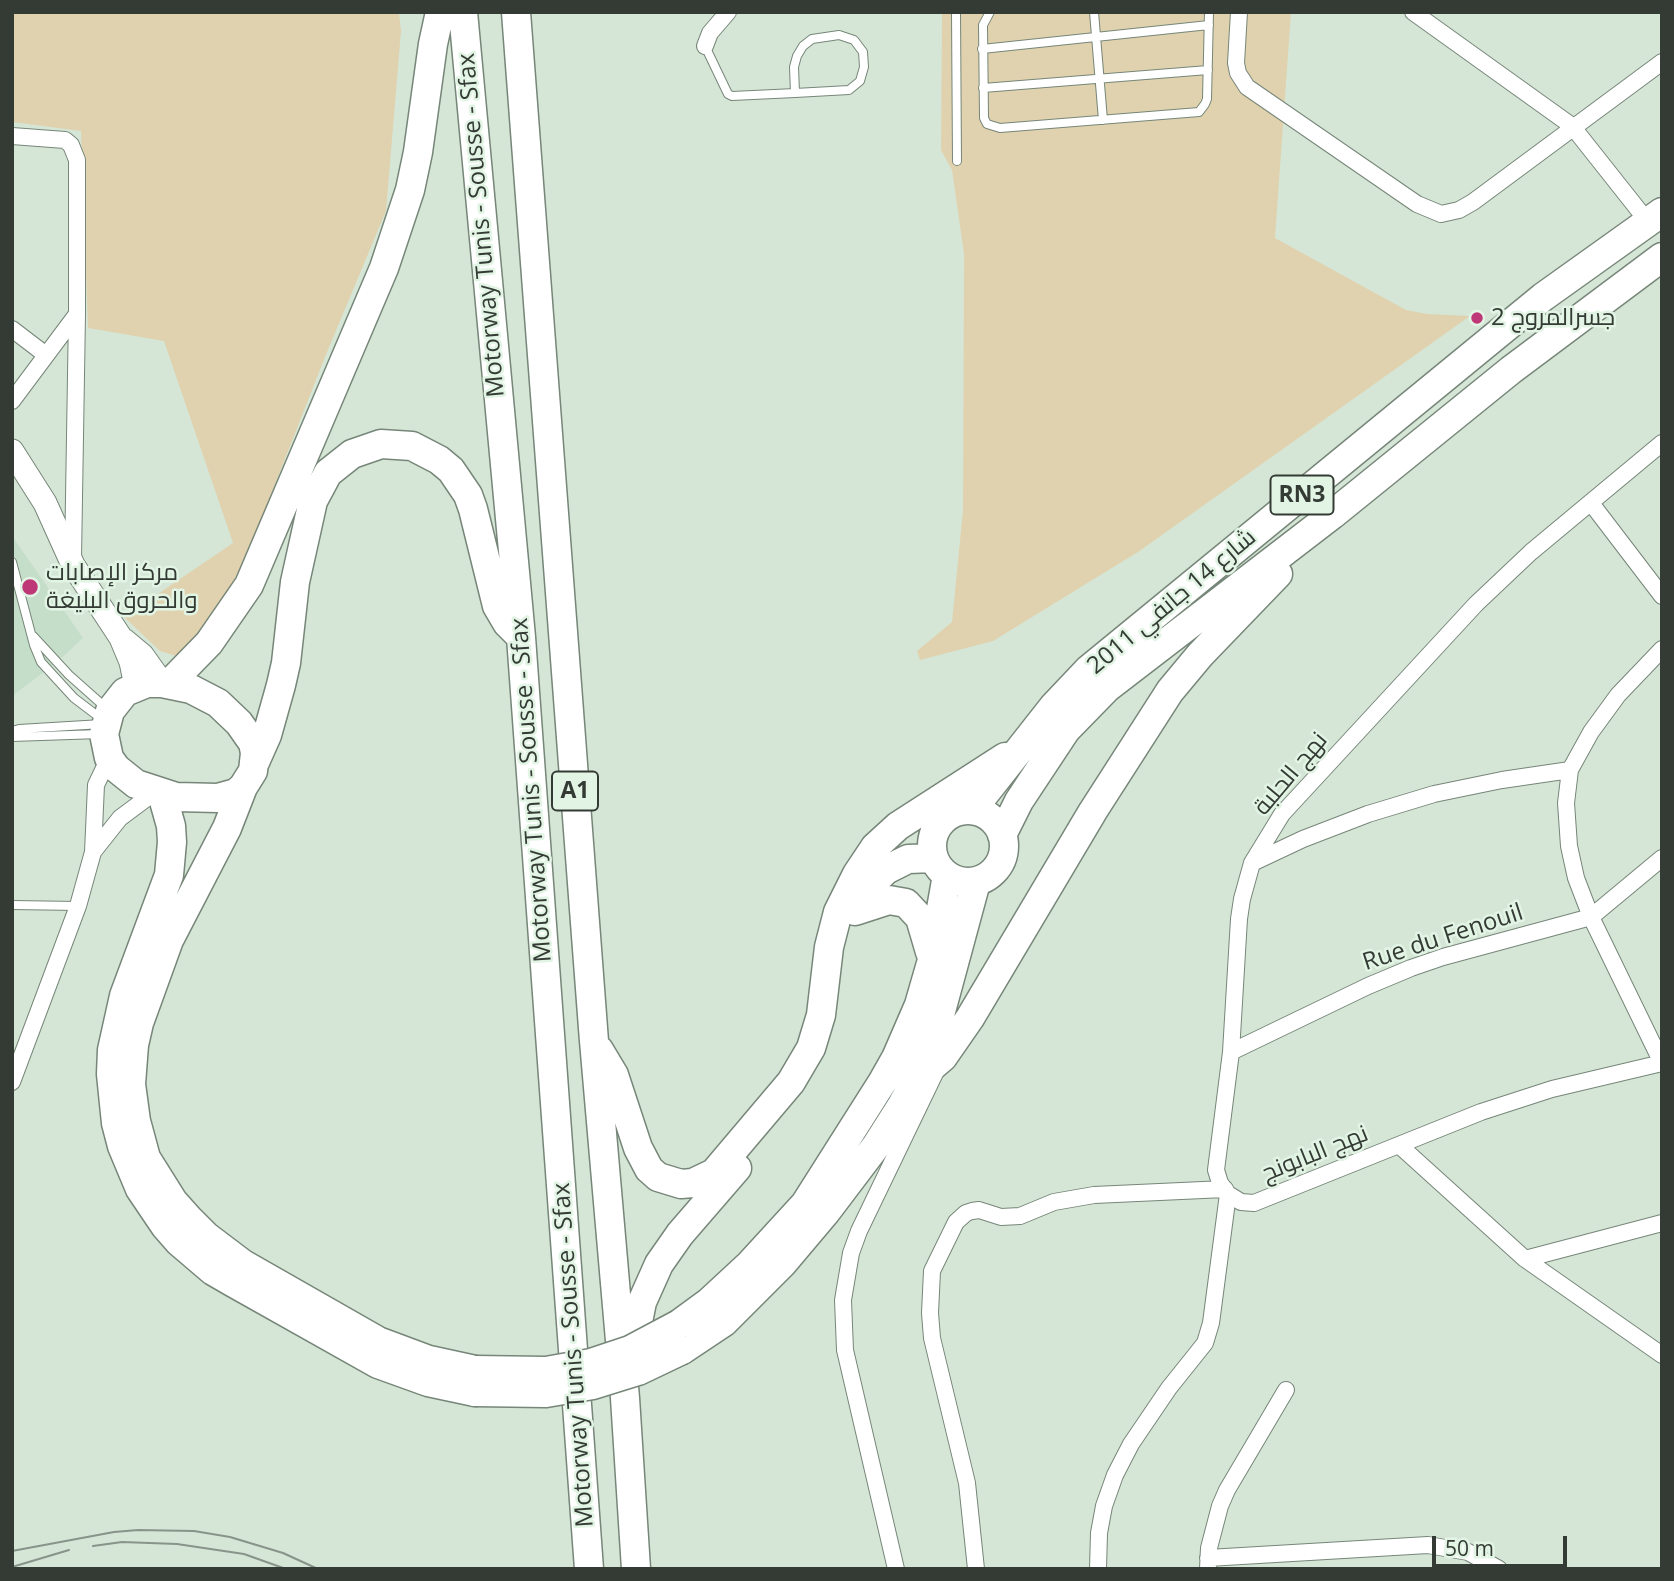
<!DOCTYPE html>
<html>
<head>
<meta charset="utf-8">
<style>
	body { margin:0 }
	#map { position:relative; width:1674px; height:1581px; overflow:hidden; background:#d5e6d7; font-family:"Open Sans",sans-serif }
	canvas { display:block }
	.frame { position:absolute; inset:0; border:14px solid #343b35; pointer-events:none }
	.scale { position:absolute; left:1432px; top:1536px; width:135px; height:32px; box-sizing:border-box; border:4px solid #343b35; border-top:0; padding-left:9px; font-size:21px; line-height:24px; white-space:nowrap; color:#343b35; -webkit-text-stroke:5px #e2f4e4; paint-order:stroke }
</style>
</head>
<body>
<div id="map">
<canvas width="1674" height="1581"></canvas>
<div class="frame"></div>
<div class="scale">50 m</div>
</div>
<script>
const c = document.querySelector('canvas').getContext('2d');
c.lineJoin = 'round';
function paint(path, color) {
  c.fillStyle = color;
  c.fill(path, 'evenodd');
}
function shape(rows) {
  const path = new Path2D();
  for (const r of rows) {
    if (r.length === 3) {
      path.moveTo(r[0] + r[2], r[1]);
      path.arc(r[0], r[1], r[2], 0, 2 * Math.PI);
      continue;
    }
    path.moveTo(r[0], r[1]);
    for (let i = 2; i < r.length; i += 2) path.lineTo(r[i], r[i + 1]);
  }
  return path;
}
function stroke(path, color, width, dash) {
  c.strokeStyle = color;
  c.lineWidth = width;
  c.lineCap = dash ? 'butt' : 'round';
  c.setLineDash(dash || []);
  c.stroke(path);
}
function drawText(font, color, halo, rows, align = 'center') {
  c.font = font + ' "Open Sans",Cairo,sans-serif';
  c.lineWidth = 5;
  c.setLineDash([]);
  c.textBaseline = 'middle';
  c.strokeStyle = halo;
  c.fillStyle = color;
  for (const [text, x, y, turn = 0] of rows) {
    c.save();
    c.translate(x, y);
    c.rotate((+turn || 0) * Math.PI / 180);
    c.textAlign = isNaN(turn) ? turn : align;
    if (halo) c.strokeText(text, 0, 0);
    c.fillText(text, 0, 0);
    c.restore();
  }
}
paint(shape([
	[12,536,83,638,57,662,12,696]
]), '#c5dec9');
paint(shape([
	[12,12,399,12,401,31,386,211,325,357,250,548,206,636,191,650,176,656,160,651,124,617,233,543,164,341,88,328,81,131,12,122],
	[942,12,1291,12,1275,238,1406,310,1427,314,1470,316,1138,552,993,641,920,660,917,651,952,622,963,510,964,254,952,170,941,150]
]), '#e0d2ae');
const lane = shape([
	[956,12,957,161],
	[990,12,983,25,984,118,987,124,1000,128,1199,112,1205,104,1207,99,1209,12],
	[1094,12,1103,120],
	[839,35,854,40,863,52,864,67,860,81,849,90,795,93,794,67,797,56,803,46,812,39,839,35],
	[705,46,728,94,732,96,795,93],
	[982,49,1209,25],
	[983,88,1208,70],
	[12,562,34,645,41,662,74,698,103,720],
	[33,636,69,675,105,707],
	[12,731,19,729,102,724],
	[12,737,100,734],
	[12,905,78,906]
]);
const street = shape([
	[1239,12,1236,63,1238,73,1247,87,1417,204,1441,214,1459,210,1473,202,1662,62],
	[1413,12,1572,126,1648,222],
	[705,46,710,33,728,12],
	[12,136,65,140,71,145,77,160,77,314,73,559],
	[12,329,46,355],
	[12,401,77,314],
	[1662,443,1531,552,1476,604,1282,814,1252,863,1242,899,1239,919,1231,1052,1216,1170,1220,1183,1228,1194,1241,1202,1254,1203,1481,1112,1552,1089,1662,1063,1591,917,1576,878,1569,846,1566,803,1570,770,1591,732,1618,695,1662,649],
	[1591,503,1662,596],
	[93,852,120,818,155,792],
	[1252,863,1303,839,1368,814,1434,794,1502,780,1570,770],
	[1231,1052,1368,986,1411,968,1443,957,1591,917,1662,858],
	[12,1082,78,906,93,852,96,785,109,758],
	[1399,1145,1525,1259,1662,1355],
	[1525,1259,1662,1223],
	[1208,1558,1428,1545,1468,1552,1499,1569],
	[896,1569,845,1350,843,1300,851,1253,859,1231,937,1069],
	[976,1569,967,1483,932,1338,930,1313,932,1271,956,1222,966,1213,972,1211,979,1210,1001,1217,1020,1216,1054,1202,1094,1195,1225,1189],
	[1098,1569,1099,1533,1104,1506,1115,1475,1131,1444,1169,1388,1205,1343,1211,1323,1228,1194],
	[1208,1569,1209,1548,1220,1506,1227,1490,1286,1390]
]);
const secondary = shape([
	[12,451,45,503,73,565,121,638,131,662,136,686],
	[124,640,142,655,162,683]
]);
const highway = shape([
	[463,12,521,637,589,1569],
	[516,12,594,1041,625,1398,636,1569],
	[147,683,162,683,191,689,218,703,239,723,253,743,255,753,253,771,243,787,236,793,218,798,176,797,136,784,116,768,109,758,104,734,110,711,125,692,147,683],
	[169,684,209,643,249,585,384,268,410,190,418,152,433,44,440,12],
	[255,762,267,735,281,685,286,663,295,582,313,501,328,473,352,454,381,444,412,446,439,460,451,470,468,495,473,509,497,606,507,623,521,637],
	[243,787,227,828,169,940,139,1023,134,1045,131,1084,136,1121,146,1158,173,1201,190,1220,206,1236,243,1264,378,1341,429,1360,475,1370],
	[162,794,171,826,172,842,169,875,124,996,112,1050,111,1074,116,1123,122,1146,140,1189,165,1226,179,1242,213,1271,232,1282,378,1364,428,1382,475,1392],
	[972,810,1053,707,1089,669,1543,297,1662,212],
	[968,846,36],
	[1002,835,1019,801,1066,730,1107,688,1332,515,1511,370,1662,257],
	[859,903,868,887,886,870,908,859,934,858],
	[855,911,889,900,906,903,920,918,930,952],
	[599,1050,614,1075,638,1148,649,1169,658,1177,681,1184,693,1183,714,1173,791,1082,811,1048,821,1015,829,947,838,912,857,874,875,847,898,826,1005,757],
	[915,1081,943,1057,970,1018,1093,811,1170,691,1200,655,1278,574],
	[679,1324,709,1302,750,1264,805,1204,883,1081,896,1058,919,1005,932,960,947,875],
	[682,1350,724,1322,783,1263,826,1212,876,1146,902,1105,915,1081,940,1015,976,882],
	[631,1357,642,1302,659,1264,680,1234,737,1168]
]);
stroke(lane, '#768678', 10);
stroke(street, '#768678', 18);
stroke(secondary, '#768678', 25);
stroke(highway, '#768678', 31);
stroke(lane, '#fff', 8);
stroke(street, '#fff', 16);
stroke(secondary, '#fff', 23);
stroke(highway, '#fff', 28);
stroke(shape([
	[93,1546,122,1542,177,1544,244,1554,286,1569],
	[12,1551,114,1532,138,1530,194,1531,230,1537,283,1553,318,1569],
	[12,1567,69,1550]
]), '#889489', 2);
const highwayBridge = shape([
	[475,1370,546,1371,591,1363,630,1350,679,1324],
	[475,1392,546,1393,593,1385,638,1371,682,1350]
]);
stroke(highwayBridge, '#768678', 31, []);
stroke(highwayBridge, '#fff', 28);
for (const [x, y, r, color] of [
	[1477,318,7,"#be3777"],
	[30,587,9,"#be3777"]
]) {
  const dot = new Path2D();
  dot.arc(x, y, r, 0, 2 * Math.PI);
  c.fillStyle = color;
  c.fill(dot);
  stroke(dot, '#e2f4e4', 2.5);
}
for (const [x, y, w] of [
	[1302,495,63],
	[575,791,46]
]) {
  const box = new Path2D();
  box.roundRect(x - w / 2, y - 19.5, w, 39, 5);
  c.fillStyle = '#e2f4e4';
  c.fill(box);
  stroke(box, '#343b35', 2);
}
drawText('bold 23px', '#343b35', null, [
	["RN3",1302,495],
	["A1",575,791]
]);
drawText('24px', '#343b35', '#e2f4e4', [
	["Motorway Tunis - Sousse - Sfax",482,225,-95],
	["شارع 14 جانفي 2011",1172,602,-40],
	["نهج الحلبة",1291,774,-50],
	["Motorway Tunis - Sousse - Sfax",532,790,-94],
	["Rue du Fenouil",1443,938,-18],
	["نهج البابونج",1315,1154,-22],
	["Motorway Tunis - Sousse - Sfax",574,1355,-94]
]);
drawText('24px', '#343b35', '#e2f4e4', [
	["جسرالمروج 2",1491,318],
	["مركز الإصابات",46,573],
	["والحروق البليغة",46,601]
], 'left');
</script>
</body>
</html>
